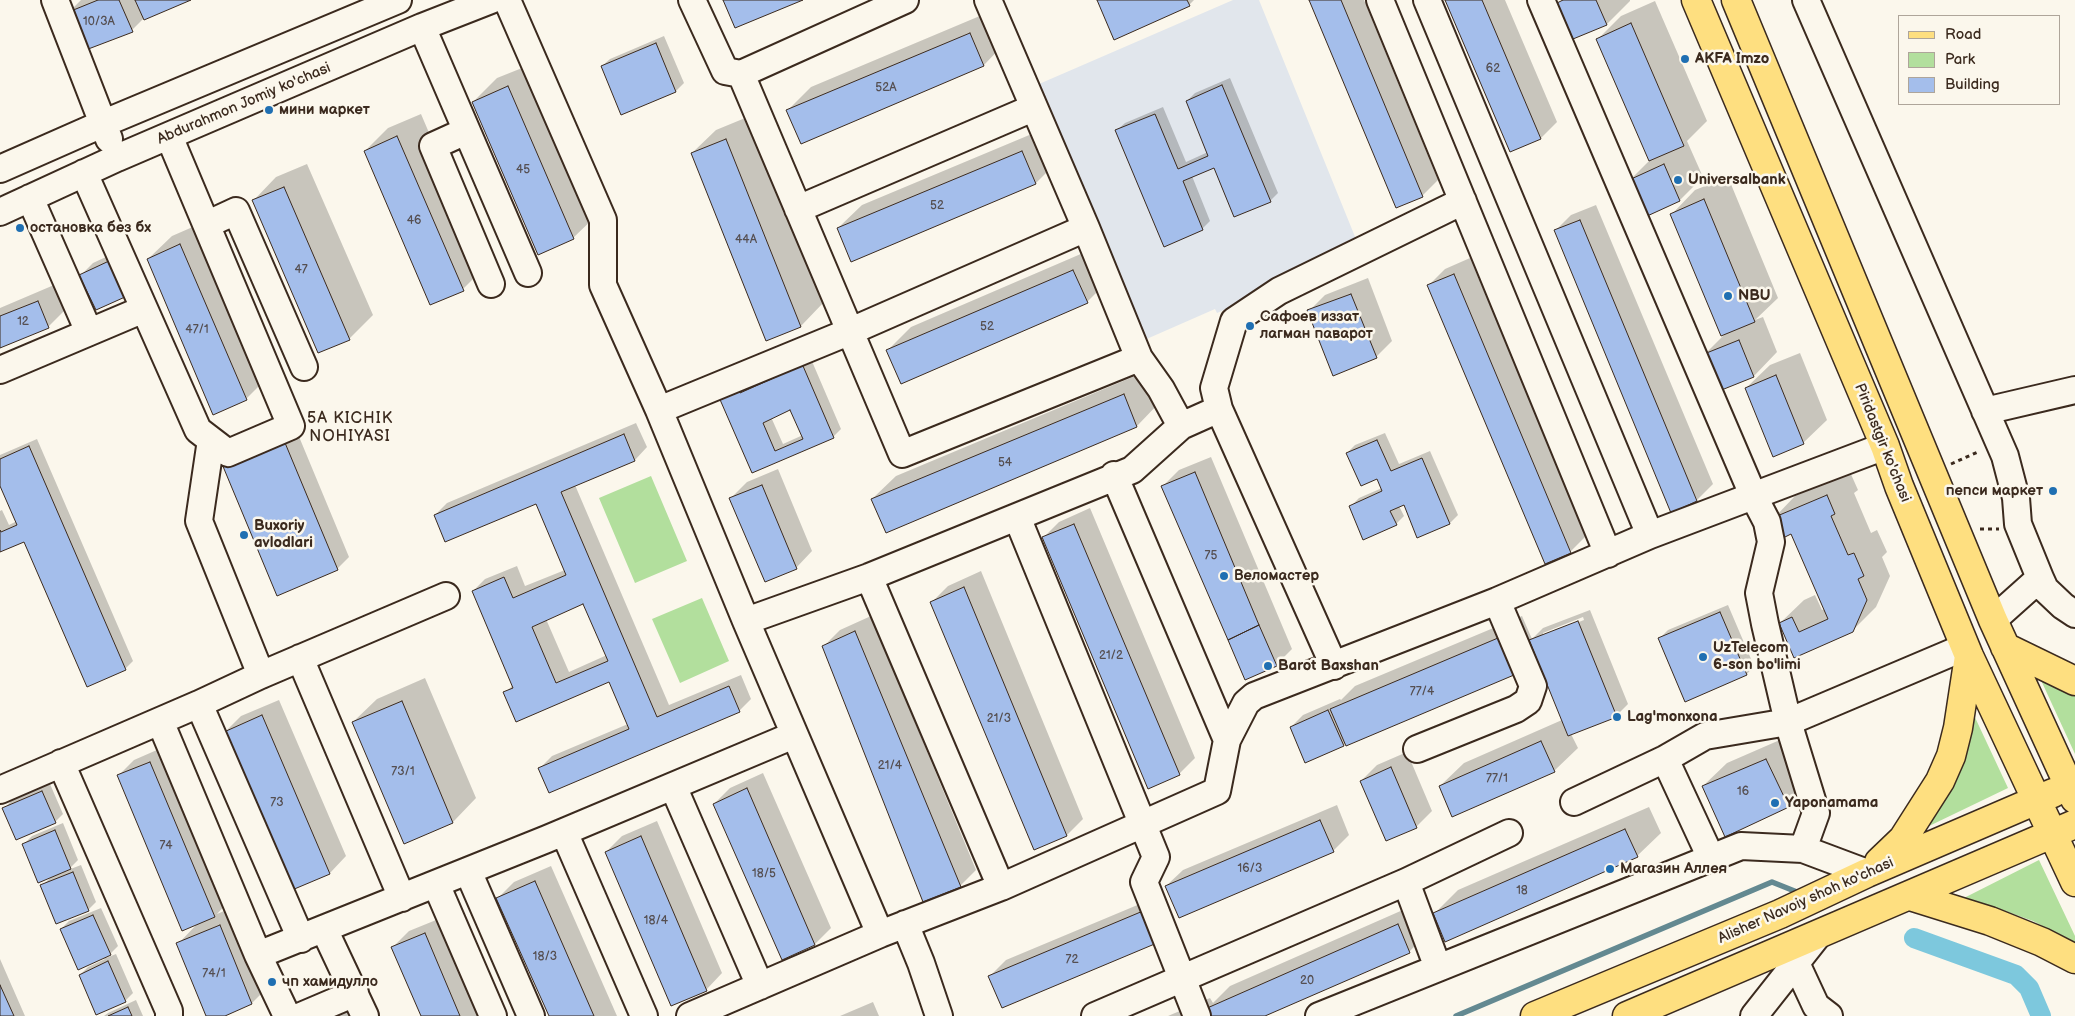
<!DOCTYPE html>
<html>
<head>
<meta charset="utf-8">
<style>
	body { margin:0 }
	#map { position:relative; width:2075px; height:1016px; overflow:hidden; background:#fbf7ec; font-family:"Balsamiq Sans",sans-serif }
	canvas { display:block }
	.legend { position:absolute; left:1898px; top:15px; width:162px; height:90px; box-sizing:border-box; background:#fbf7ec; border:1px solid #aea59a; margin:0; padding:6px 9px; list-style:none; font-size:15px; color:#3b2a1e }
	.legend li { display:flex; align-items:center; gap:10px; height:25px }
	.legend b { width:25px; border:1px solid #aea59a }
</style>
</head>
<body>
<div id="map">
<canvas width="2075" height="1016"></canvas>
<ul class="legend">
<li><b style="height:6px;background:#fedf80"></b>Road</li>
<li><b style="height:14px;background:#b2df9d"></b>Park</li>
<li><b style="height:14px;background:#a4beeb"></b>Building</li>
</ul>
</div>
<script>
const c = document.querySelector('canvas').getContext('2d');
c.lineJoin = 'round';
function paint(path, color) {
  c.fillStyle = color;
  c.fill(path, 'evenodd');
}
function shape(rows) {
  const path = new Path2D();
  for (const r of rows) {
    path.moveTo(r[0], r[1]);
    for (let i = 2; i < r.length; i += 2) path.lineTo(r[i], r[i + 1]);
  }
  return path;
}
function stroke(path, color, width, dash) {
  c.strokeStyle = color;
  c.lineWidth = width;
  c.lineCap = dash ? 'butt' : 'round';
  c.setLineDash(dash || []);
  c.stroke(path);
}
function drawText(font, color, halo, rows, align = 'center') {
  c.font = font + ' "Balsamiq Sans",sans-serif';
  c.lineWidth = 5;
  c.setLineDash([]);
  c.textBaseline = 'middle';
  c.strokeStyle = halo;
  c.fillStyle = color;
  for (const [text, x, y, turn = 0] of rows) {
    c.save();
    c.translate(x, y);
    c.rotate((+turn || 0) * Math.PI / 180);
    c.textAlign = isNaN(turn) ? turn : align;
    if (halo) c.strokeText(text, 0, 0);
    c.fillText(text, 0, 0);
    c.restore();
  }
}
paint(shape([
	[1233,0,1259,0,1360,249,1217,313,1215,309,1142,341,1039,84]
]), '#e1e6ec');
paint(shape([
	[651,476,687,561,635,583,599,498],
	[702,598,729,661,680,683,652,619],
	[2040,678,2075,695,2075,754],
	[1972,711,2008,788,1927,827],
	[2039,860,2075,936,2075,943,2033,921,1997,908,1958,901]
]), '#b2df9d');
paint(shape([
	[81,0,188,0,144,18,132,30,68,13],
	[1099,0,1194,0,1189,5],
	[1310,0,1364,0,1438,180,1422,196],
	[1447,0,1505,0,1557,122,1541,138,1511,151],
	[1562,0,1630,0,1630,1,1607,24,1574,37,1559,3],
	[1655,1,1707,121,1687,141,1703,177,1680,200,1630,180,1650,160,1598,39,1621,16],
	[994,10,1007,41,984,65,802,143,788,110,811,87],
	[664,36,684,83,676,91,622,113,602,66,610,59],
	[532,64,597,215,573,238,473,102,497,78],
	[1230,78,1278,193,1270,201,1214,166,1192,176,1210,221,1202,229,1117,130,1125,123,1163,107,1186,162,1208,152,1187,101,1195,93],
	[421,114,486,266,463,289,365,151,388,128],
	[750,116,824,302,801,326,767,339,692,153,716,130],
	[1046,128,1059,160,1036,183,838,228,862,205],
	[307,164,373,315,349,339,253,201,276,177],
	[1728,177,1778,298,1755,320,1763,317,1777,352,1754,376,1719,389,1705,354,1727,332,1672,214,1695,190],
	[1596,205,1713,484,1697,500,1555,231,1571,215],
	[204,222,269,376,246,399,148,259,172,236],
	[1097,247,1110,279,1087,302,888,350,911,327],
	[121,250,137,284,81,275,93,263],
	[1470,258,1587,535,1571,551,1545,562,1429,285,1445,269],
	[1368,278,1392,341,1376,357,1309,311,1325,295],
	[54,285,64,311,48,327,0,347,0,308],
	[808,352,841,429,833,437,752,472,719,396],
	[791,409,803,435,783,444,771,417],
	[1800,353,1827,420,1803,443,1746,388,1770,365],
	[1147,371,1160,402,1137,426,887,532,872,499,896,476],
	[636,423,647,447,635,460,575,485,669,705,741,675,751,699,739,711,540,768,552,756,628,724,610,680,505,693,513,685,473,591,485,579,517,566,525,586,565,570,536,502,435,515,447,503],
	[584,603,607,655,569,672,546,619],
	[295,427,349,557,337,569,223,464],
	[1385,433,1399,464,1430,451,1458,515,1450,523,1418,536,1405,504,1399,506,1404,516,1396,524,1351,506,1359,498,1382,488,1378,477,1347,453,1355,445],
	[37,439,133,661,125,669,25,540,0,551,0,511,2,510,9,525,17,521,0,483,0,455],
	[1211,457,1292,649,1276,665,1163,486,1179,470],
	[778,469,812,551,796,568,731,498,747,482],
	[1850,472,1858,490,1854,493,1871,533,1877,530,1887,552,1882,557,1890,576,1876,607,1852,631,1795,656,1780,623,1804,600,1815,595,1822,610,1825,609,1791,533,1772,520,1795,496],
	[1090,508,1195,758,1179,774,1043,538,1059,522],
	[981,571,1083,819,1067,835,932,602,948,586],
	[1728,605,1754,666,1747,674,1660,638,1668,630],
	[1590,610,1628,704,1616,716,1571,734,1578,748,1554,771,1440,786,1464,763,1562,720,1535,652,1513,674,1343,745,1291,727,1303,715,1340,699,1341,700,1355,686,1522,616,1532,639,1543,628],
	[1583,617,1584,620,1543,636,1543,633],
	[871,616,976,870,960,886,824,646,840,630],
	[425,678,476,798,453,822,404,842,353,722,377,699],
	[279,700,346,856,330,873,292,889,225,732,241,716],
	[1789,736,1811,783,1788,806,1703,786,1727,763],
	[166,746,230,900,217,914,243,903,275,980,252,1003,221,1016,208,1016,178,944,198,923,118,776,134,760],
	[1407,752,1432,811,1416,827,1361,781,1377,765],
	[763,773,831,928,815,944,783,958,714,804,730,788],
	[50,784,63,814,55,822,4,809,11,801],
	[1337,805,1349,835,1333,851,1166,886,1183,870],
	[1649,807,1661,833,1637,856,1434,914,1458,890],
	[657,821,722,973,706,990,606,852,622,836],
	[63,823,78,860,68,870,81,865,96,902,88,910,57,923,42,886,52,876,24,844,32,836],
	[551,866,617,1016,550,1016,498,898,514,882],
	[1159,896,1172,926,990,976,1006,960],
	[1421,902,1432,928,1409,952,1262,1016,1168,1016,1210,998,1213,1003,1230,986],
	[101,908,118,946,106,958,116,954,133,993,125,1001,80,975,88,967,105,959,61,929,69,921],
	[441,918,483,1016,422,1016,393,947,409,931],
	[0,959,25,1016,0,1016],
	[136,1000,143,1016,104,1016,108,1013],
	[358,1002,363,1016,326,1016],
	[873,1002,879,1016,840,1016]
]), '#0003');
stroke(shape([
	[1456,1016,1772,882,1802,894]
]), '#638991', 5.5);
stroke(shape([
	[1914,938,2016,975,2029,988,2041,1016]
]), '#7dc8dd', 20);
const building = shape([
	[98,0,119,0,133,32,83,51,66,13,98,0],
	[135,0,191,0,144,20,135,0],
	[723,0,803,0,735,28,723,0],
	[1097,0,1187,0,1190,6,1114,40,1097,0],
	[1309,0,1341,0,1423,197,1396,208,1309,0],
	[1445,0,1482,0,1541,139,1510,152,1445,0],
	[1563,0,1596,0,1607,25,1573,39,1557,3,1563,0],
	[1631,23,1684,146,1649,161,1596,39,1631,23],
	[970,33,984,66,801,144,786,110,970,33],
	[656,43,676,92,621,115,601,66,656,43],
	[1222,85,1271,202,1234,217,1214,168,1183,181,1203,230,1164,247,1115,130,1155,114,1178,169,1208,156,1186,101,1222,85],
	[508,86,574,239,538,255,472,102,508,86],
	[397,136,464,291,430,305,364,151,397,136],
	[726,139,801,327,766,341,691,153,726,139],
	[1022,151,1036,184,851,262,837,228,1022,151],
	[1664,164,1680,201,1645,217,1629,180,1664,164],
	[284,187,350,340,318,353,252,200,284,187],
	[1704,199,1755,322,1721,336,1670,214,1704,199],
	[1580,220,1697,501,1671,513,1554,230,1580,220],
	[180,244,247,400,213,415,147,259,180,244],
	[109,261,125,297,96,310,79,275,109,261],
	[1073,270,1088,303,901,384,886,350,1073,270],
	[1454,274,1571,553,1545,564,1427,285,1454,274],
	[1351,294,1377,358,1333,376,1307,310,1351,294],
	[38,301,49,328,0,348,0,316,38,301],
	[1739,340,1754,377,1719,391,1704,354,1739,340],
	[800,359,834,438,752,473,718,395,737,387,740,393,778,376,775,370,800,359],
	[790,410,803,439,775,451,763,423,790,410],
	[1776,375,1804,444,1773,457,1745,388,1776,375],
	[1124,394,1137,427,886,533,871,499,1124,394],
	[624,434,635,461,561,492,657,717,729,686,740,712,549,793,538,768,629,729,609,682,516,722,503,692,513,688,472,591,504,577,513,598,566,575,536,504,445,542,434,515,624,434],
	[583,604,608,661,556,683,532,627,583,604],
	[283,438,338,570,277,596,222,464,283,438],
	[1377,440,1391,471,1422,458,1450,524,1417,538,1404,505,1390,511,1397,525,1363,540,1349,506,1382,491,1377,479,1361,486,1346,453,1377,440],
	[29,446,126,670,87,687,24,542,0,552,0,530,1,532,17,525,0,486,0,459,29,446],
	[1195,472,1259,625,1228,640,1161,486,1195,472],
	[762,485,797,569,765,582,729,498,762,485],
	[1827,495,1835,514,1831,516,1848,555,1854,553,1864,576,1858,579,1867,600,1853,632,1794,658,1779,623,1792,617,1799,632,1828,619,1791,534,1779,540,1770,519,1827,495],
	[1074,524,1180,775,1148,789,1042,537,1074,524],
	[964,587,1067,836,1034,850,930,602,964,587],
	[1720,612,1747,675,1685,702,1658,638,1720,612],
	[1578,621,1617,717,1568,736,1529,640,1578,621],
	[1259,625,1277,666,1245,680,1228,640,1259,625],
	[855,631,961,887,923,902,822,646,855,631],
	[1498,638,1514,675,1346,746,1330,709,1498,638],
	[402,701,453,823,404,844,352,722,402,701],
	[1328,710,1344,746,1305,763,1290,727,1328,710],
	[262,715,330,874,292,890,224,732,262,715],
	[1541,741,1555,772,1452,817,1439,786,1541,741],
	[1766,759,1789,807,1725,837,1702,786,1766,759],
	[150,762,215,917,182,931,117,775,150,762],
	[1391,767,1417,828,1386,841,1360,781,1391,767],
	[747,788,815,945,782,960,713,804,747,788],
	[42,791,56,823,16,840,2,808,42,791],
	[1320,820,1334,852,1179,918,1165,886,1320,820],
	[1625,829,1638,857,1445,942,1433,913,1625,829],
	[55,830,71,869,38,883,22,844,55,830],
	[641,836,707,991,671,1006,605,852,641,836],
	[73,872,89,911,56,924,40,885,73,872],
	[535,881,594,1016,549,1016,496,898,535,881],
	[1143,911,1157,943,1002,1008,988,976,1143,911],
	[93,915,111,955,78,970,60,929,93,915],
	[1398,924,1410,953,1265,1016,1208,1016,1205,1009,1398,924],
	[220,925,252,1004,225,1016,206,1016,176,943,220,925],
	[425,933,460,1016,421,1016,391,947,425,933],
	[108,961,126,1002,96,1015,79,975,108,961],
	[0,985,14,1016,0,1016,0,985],
	[128,1007,132,1016,108,1016,128,1007]
]);
paint(building, '#a4beeb');
stroke(building, '#3b2a1e', 1);
const minor = shape([
	[55,0,109,139],
	[507,0,603,220,603,285,659,410,746,621,880,934],
	[692,0,725,71,741,74,902,454,1139,358],
	[988,0,1086,228,1139,358,1161,389,1181,426],
	[1380,0,1608,554],
	[1427,0,1650,535],
	[1541,0,1753,495,1767,522,1771,542,1759,593,1765,624,1788,722,1816,813,1803,849],
	[1806,0,2005,456,2016,498,2018,524,2040,578,1993,620],
	[422,27,528,273],
	[741,74,905,0],
	[466,131,433,146,491,284],
	[0,169,102,124,398,0],
	[84,173,198,430,228,453,291,426,169,136],
	[30,198,89,332],
	[798,209,1033,108],
	[0,212,117,158,422,27,491,0],
	[208,224,236,211,304,367],
	[0,370,144,309],
	[659,410,851,331,1086,228],
	[1985,411,2075,390],
	[211,440,199,521,261,675],
	[1114,475,1227,740],
	[1017,517,1156,857,1144,882,1197,1016],
	[869,577,1001,887],
	[2040,578,2045,589,2063,606,2075,614],
	[746,621,869,577,1132,470,1181,426,1219,409],
	[300,658,402,898],
	[1334,666,1219,409,1214,388,1234,321,1279,291,1463,201],
	[199,704,301,939],
	[160,721,258,955],
	[1417,749,1516,709,1528,701,1533,686,1497,601],
	[1665,759,1711,858],
	[61,763,169,1011,169,1016],
	[673,786,760,986],
	[0,790,199,704,261,675,446,596],
	[1574,802,1665,759,1705,736,1788,722,1965,647],
	[564,832,644,1016],
	[468,871,531,1016],
	[1406,882,1509,833],
	[436,884,493,1016],
	[905,924,921,963,939,1016],
	[324,929,365,1016],
	[1796,963,1816,1006,1829,1016],
	[287,1016,258,955,547,839,794,735],
	[301,1016,355,993],
	[690,1016,880,934,1001,887,1217,791,1227,740,1246,703,1254,696,1497,601,1650,535,1885,446],
	[1095,1016,1406,882,1438,968],
	[1319,1016,1741,846,1803,849,1867,873],
	[1754,1016,1818,935]
]);
const major = shape([
	[1696,0,1885,446,1899,486,1969,656,2075,882],
	[1736,0,1993,620,2075,799],
	[2005,647,2075,681],
	[1879,862,1903,839,1940,781,1951,756,1958,728,1969,656],
	[1910,896,1990,921,2042,942,2075,959],
	[1535,1016,1780,914,1867,873,2053,793],
	[1627,1016,2075,824]
]);
stroke(minor, '#3b2a1e', 30);
stroke(major, '#3b2a1e', 31);
stroke(shape([
	[1951,464,1980,451],
	[1980,529,1999,529]
]), '#3b2a1e', 3, [4, 4]);
stroke(minor, '#fbf7ec', 26);
stroke(major, '#fedf80', 28);
for (const [x, y, r, color] of [
	[1685,59,5,"#1f6fb2"],
	[269,110,5,"#1f6fb2"],
	[1678,180,5,"#1f6fb2"],
	[20,228,5,"#1f6fb2"],
	[1728,296,5,"#1f6fb2"],
	[1250,326,5,"#1f6fb2"],
	[2053,491,5,"#1f6fb2"],
	[244,535,5,"#1f6fb2"],
	[1224,576,5,"#1f6fb2"],
	[1703,657,5,"#1f6fb2"],
	[1268,666,5,"#1f6fb2"],
	[1617,717,5,"#1f6fb2"],
	[1775,803,5,"#1f6fb2"],
	[1610,869,5,"#1f6fb2"],
	[272,982,5,"#1f6fb2"]
]) {
  const dot = new Path2D();
  dot.arc(x, y, r, 0, 2 * Math.PI);
  c.fillStyle = color;
  c.fill(dot);
  stroke(dot, '#fbf7ec', 2);
}
drawText('12px', '#554f51', null, [
	["10/3A",99,22],
	["62",1493,69],
	["52A",886,88],
	["45",523,170],
	["52",937,206],
	["46",414,221],
	["44A",746,240],
	["47",301,270],
	["12",23,322],
	["52",987,327],
	["47/1",197,330],
	["54",1005,463],
	["75",1211,556],
	["21/2",1111,656],
	["77/4",1422,692],
	["21/3",999,719],
	["21/4",890,766],
	["73/1",403,772],
	["77/1",1497,779],
	["16",1743,792],
	["73",277,803],
	["74",166,846],
	["16/3",1250,869],
	["18/5",764,874],
	["18",1522,891],
	["18/4",656,921],
	["18/3",545,957],
	["72",1072,960],
	["74/1",214,974],
	["20",1307,981]
]);
drawText('bold 15px', '#3b2a1e', '#fbf7ec', [
	["AKFA Imzo",1695,59],
	["мини маркет",279,110],
	["Universalbank",1688,180],
	["остановка без бх",30,228],
	["NBU",1738,296],
	["Сафоев иззат",1260,317],
	["лагман паварот",1260,334],
	["пепси маркет",2043,491,"right"],
	["Buxoriy",254,526],
	["avlodlari",254,543],
	["Веломастер",1234,576],
	["UzTelecom",1713,648],
	["6-son bo'limi",1713,665],
	["Barot Baxshan",1278,666],
	["Lag'monxona",1627,717],
	["Yaponamama",1785,803],
	["Магазин Аллея",1620,869],
	["чп хамидулло",282,982]
], 'left');
drawText('15px', '#3b2a1e', '#fbf7ec', [
	["Abdurahmon Jomiy ko'chasi",244,104,-23],
	["Piridastgir ko'chasi",1882,443,68],
	["Alisher Navoiy shoh ko'chasi",1806,901,-24]
]);
c.letterSpacing = '1px';
drawText('16px', '#3b2a1e', '#fbf7ec', [
	["5A KICHIK",350,419],
	["NOHIYASI",350,437]
]);
c.letterSpacing = '0px';
</script>
</body>
</html>
